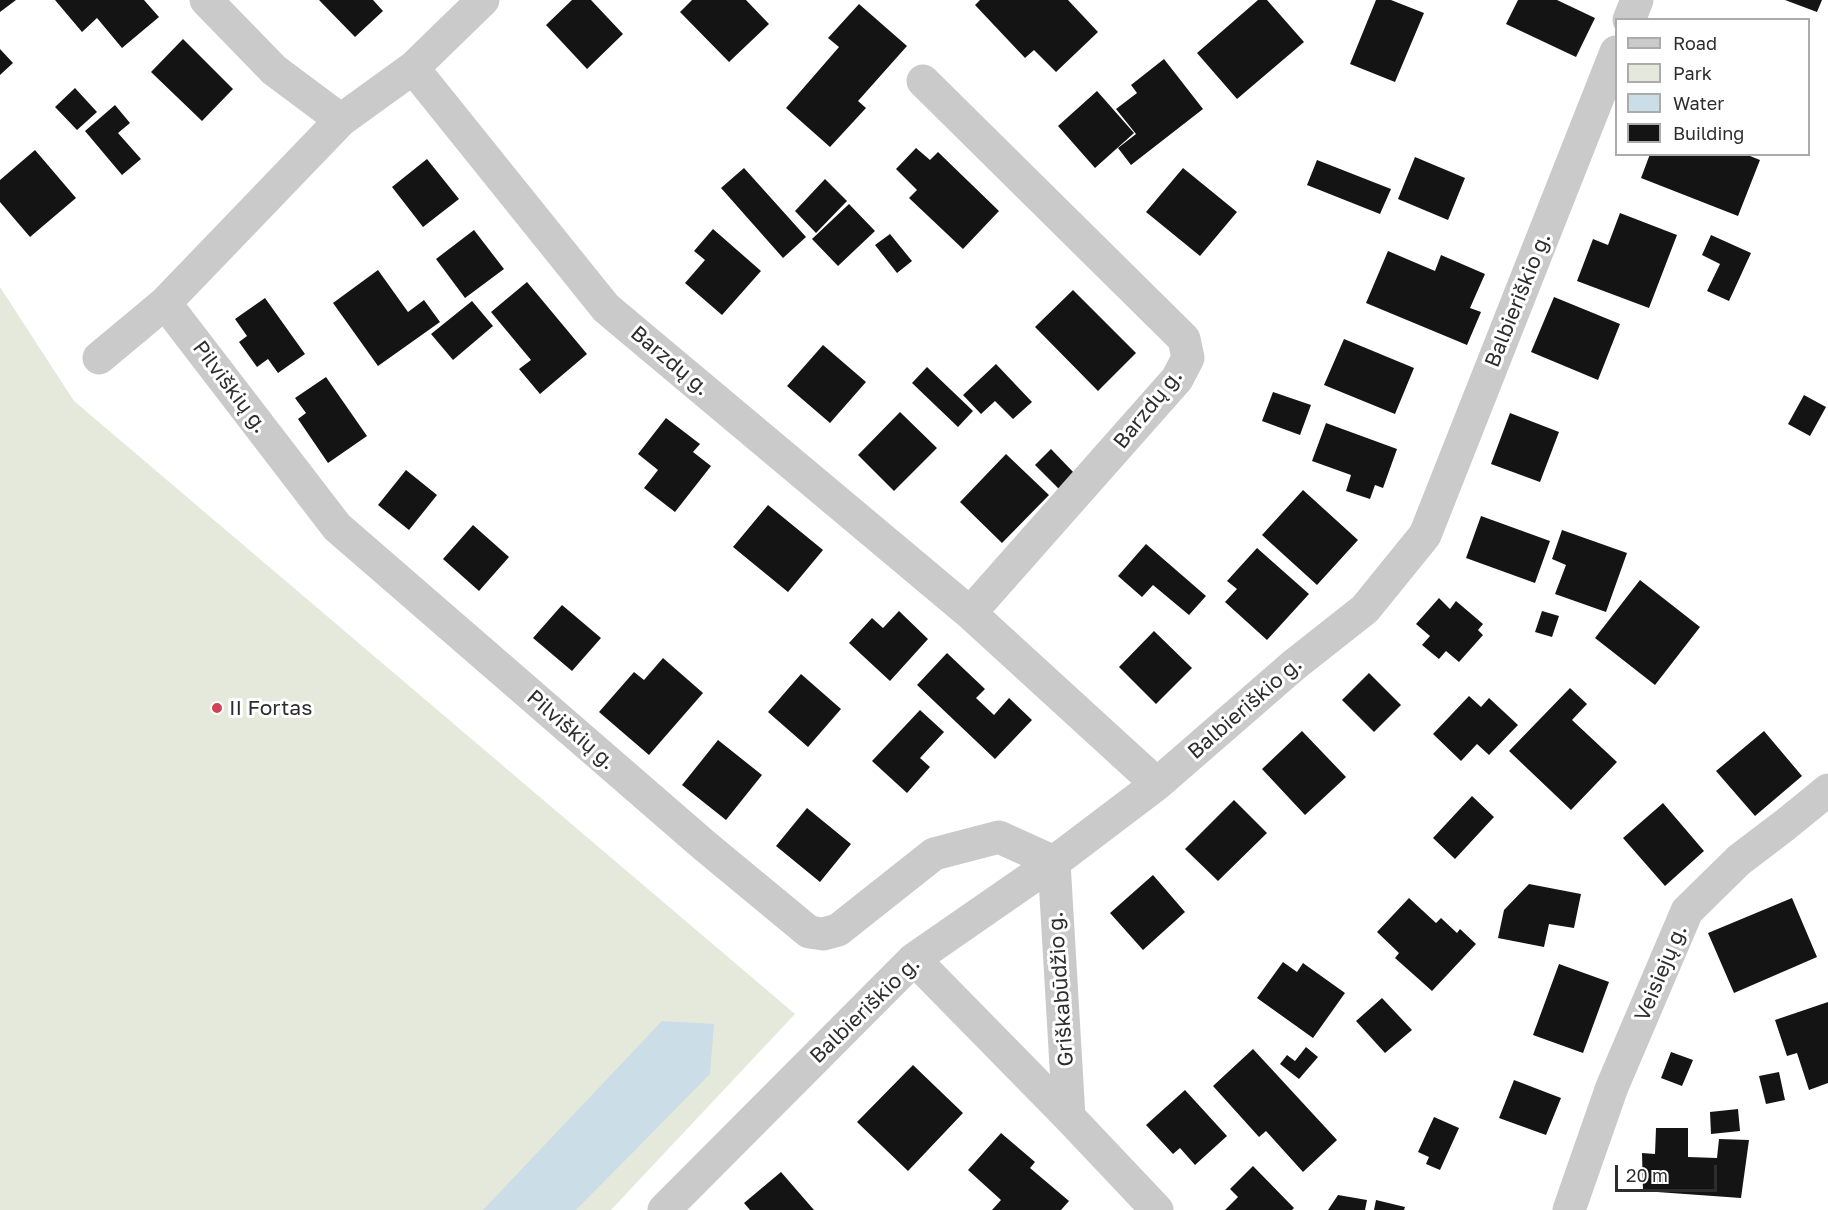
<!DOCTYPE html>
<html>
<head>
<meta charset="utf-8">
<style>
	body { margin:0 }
	#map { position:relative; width:1828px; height:1210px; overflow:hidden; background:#fff; font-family:"Golos Text",sans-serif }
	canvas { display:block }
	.legend { position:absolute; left:1615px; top:18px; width:195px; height:138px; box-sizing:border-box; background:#fff; border:2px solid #ababab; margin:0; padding:8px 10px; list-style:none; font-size:18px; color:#2d2d2d }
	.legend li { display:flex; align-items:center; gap:12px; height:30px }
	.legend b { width:30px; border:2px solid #ababab }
	.scale { position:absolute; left:1615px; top:1165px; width:102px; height:27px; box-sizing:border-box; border:3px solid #2d2d2d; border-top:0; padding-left:8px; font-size:18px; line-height:21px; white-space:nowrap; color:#2d2d2d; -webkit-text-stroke:4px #fff; paint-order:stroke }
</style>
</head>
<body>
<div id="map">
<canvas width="1828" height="1210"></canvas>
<ul class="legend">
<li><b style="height:8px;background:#cacaca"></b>Road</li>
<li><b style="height:16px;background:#e4e9dc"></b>Park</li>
<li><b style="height:16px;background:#cbdde7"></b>Water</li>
<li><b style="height:16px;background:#141414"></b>Building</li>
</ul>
<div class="scale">20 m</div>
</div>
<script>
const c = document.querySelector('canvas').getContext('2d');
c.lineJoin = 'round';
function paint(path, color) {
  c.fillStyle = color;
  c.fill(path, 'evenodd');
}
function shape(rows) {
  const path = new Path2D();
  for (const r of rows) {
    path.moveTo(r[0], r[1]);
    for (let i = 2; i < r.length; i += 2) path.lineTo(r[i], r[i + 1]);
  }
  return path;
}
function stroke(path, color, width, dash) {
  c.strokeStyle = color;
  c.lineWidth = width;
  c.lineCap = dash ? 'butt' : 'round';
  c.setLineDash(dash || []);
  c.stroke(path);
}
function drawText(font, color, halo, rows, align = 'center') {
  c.font = font + ' "Golos Text",sans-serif';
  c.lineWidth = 6;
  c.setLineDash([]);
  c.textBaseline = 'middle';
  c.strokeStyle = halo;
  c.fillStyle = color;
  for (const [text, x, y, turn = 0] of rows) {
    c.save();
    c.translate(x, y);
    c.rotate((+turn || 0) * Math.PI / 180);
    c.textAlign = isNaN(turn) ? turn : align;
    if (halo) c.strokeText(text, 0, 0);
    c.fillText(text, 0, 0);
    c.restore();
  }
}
paint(shape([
	[0,287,74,401,795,1014,611,1210,0,1210]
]), '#e4e9dc');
paint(shape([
	[662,1021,714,1024,710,1074,576,1210,483,1210]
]), '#cbdde7');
paint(shape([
	[0,0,16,0,0,12],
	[55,0,144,0,159,17,122,48,97,18,82,32],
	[319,0,373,0,383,11,355,37],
	[572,0,591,0,623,34,587,69,546,25],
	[692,0,746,0,769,24,729,62,680,12],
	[980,0,1068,0,1098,32,1056,72,1034,50,1025,58,975,5],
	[1258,0,1267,0,1304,42,1237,99,1197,53],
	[1376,0,1391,0,1424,13,1395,82,1350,64],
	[1518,0,1557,0,1595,18,1576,57,1506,24],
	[1785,0,1822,0,1817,12],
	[859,4,907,46,858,101,866,108,830,147,786,108,839,47,828,38],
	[183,39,233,89,202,121,151,72],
	[0,49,13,63,0,75],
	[1164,59,1203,109,1131,165,1118,148,1136,134,1116,109,1137,93,1131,85],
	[75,88,97,112,77,130,55,107],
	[1097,91,1134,133,1095,168,1058,126],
	[115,105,130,123,118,133,141,159,122,175,85,131],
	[916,148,930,160,938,152,999,211,963,249,909,198,917,190,896,169],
	[35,150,76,198,30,237,0,202,0,180],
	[1650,154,1745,154,1760,160,1738,216,1641,178],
	[1415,157,1465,178,1448,220,1398,199],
	[427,159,459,199,423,227,392,187],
	[1317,160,1391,189,1380,214,1307,185],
	[744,168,806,237,783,258,721,188],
	[1183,168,1237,212,1200,256,1146,212],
	[825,179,847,201,816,233,795,211],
	[849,204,875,231,838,266,812,239],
	[1620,213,1677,235,1649,308,1577,281,1593,239,1608,245],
	[713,229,761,271,722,315,685,283,705,260,694,251],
	[474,230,504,269,465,298,436,259],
	[890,234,912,261,897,273,875,245],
	[1711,235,1751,253,1729,301,1707,291,1720,264,1702,255],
	[1388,251,1435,271,1441,255,1485,274,1470,308,1481,312,1467,345,1366,303],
	[378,270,408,312,424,300,440,322,378,366,333,303],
	[527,282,587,354,540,394,519,369,531,360,491,312],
	[1073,290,1136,353,1098,391,1035,327],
	[1554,297,1620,324,1598,380,1531,352],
	[265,298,305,354,278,373,268,359,257,367,239,342,247,336,235,319],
	[472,301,493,326,453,360,431,334],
	[1344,339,1414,368,1395,414,1324,385],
	[823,345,866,382,830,423,787,386],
	[996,364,1032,402,1013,419,995,401,981,414,963,395],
	[927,367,973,411,958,427,912,383],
	[326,377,367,436,328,463,298,419,306,413,295,398],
	[1273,392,1311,405,1300,435,1262,421],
	[1804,395,1826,407,1810,436,1788,424],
	[900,412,937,448,894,491,858,455],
	[1510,413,1559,432,1540,482,1491,464],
	[666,418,700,444,693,452,711,466,675,512,644,488,658,470,638,454],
	[1326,423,1397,449,1383,488,1375,485,1370,499,1346,491,1351,475,1312,461],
	[1051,449,1076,475,1061,491,1035,465],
	[1006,454,1049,495,1002,543,960,502],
	[406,470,437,495,409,530,378,505],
	[1303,490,1358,540,1317,585,1262,535],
	[768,505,823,550,788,592,733,547],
	[1481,516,1550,541,1535,583,1466,558],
	[473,525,509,557,479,591,443,559],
	[1562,530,1627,553,1606,612,1555,594,1566,565,1552,559],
	[1146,544,1206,596,1189,615,1153,585,1142,597,1118,576],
	[1257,548,1309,594,1267,640,1225,602,1237,589,1227,581],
	[1640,580,1700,627,1655,685,1595,638],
	[1439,598,1450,609,1456,601,1483,624,1478,630,1483,635,1459,662,1446,651,1439,659,1422,645,1430,636,1416,624],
	[562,605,601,638,572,671,533,638],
	[899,611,928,639,890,681,849,643,872,618,883,628],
	[1542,611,1559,616,1552,637,1535,632],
	[1154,631,1192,668,1156,704,1119,667],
	[947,653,985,689,976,698,994,715,1009,698,1032,720,995,759,917,685],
	[663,658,703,693,649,755,599,712,634,672,644,680],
	[1369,673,1401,705,1374,732,1342,700],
	[801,674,841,709,808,747,768,712],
	[1570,688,1587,704,1572,720,1617,762,1571,810,1509,751],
	[1469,696,1481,707,1489,698,1518,725,1489,755,1477,744,1461,761,1433,734],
	[920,710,944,732,920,758,930,767,907,793,872,761],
	[1302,731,1346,777,1305,815,1262,769],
	[1764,731,1802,776,1755,816,1716,771],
	[718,740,762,775,726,820,682,785],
	[1472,796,1494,817,1455,859,1433,838],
	[1234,800,1267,833,1218,881,1185,849],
	[1663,803,1704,851,1665,886,1623,838],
	[807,808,851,844,820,882,776,846],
	[1153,875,1185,912,1143,950,1110,913],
	[1529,884,1581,894,1574,928,1549,924,1544,947,1498,938,1504,910],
	[1409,898,1436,923,1441,918,1457,933,1460,929,1476,944,1432,991,1395,958,1399,953,1377,932],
	[1792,898,1817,957,1734,993,1708,933],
	[1283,962,1297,972,1303,963,1345,993,1313,1038,1257,998],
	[1559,964,1609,982,1583,1053,1533,1035],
	[1382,998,1412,1030,1385,1053,1356,1021],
	[1828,1002,1828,1083,1809,1090,1797,1053,1787,1056,1775,1020],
	[1306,1047,1318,1057,1299,1079,1280,1064,1287,1055,1295,1061],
	[1253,1049,1337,1140,1303,1172,1266,1131,1259,1137,1213,1086],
	[1671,1052,1693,1060,1682,1086,1661,1078],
	[913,1065,963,1113,908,1171,857,1122],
	[1779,1072,1785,1100,1766,1104,1759,1076],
	[1514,1080,1561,1098,1546,1135,1499,1118],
	[1185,1090,1227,1136,1195,1165,1180,1148,1173,1154,1146,1125],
	[1738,1109,1740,1131,1711,1134,1710,1112],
	[1434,1117,1459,1128,1440,1170,1426,1164,1429,1157,1418,1152],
	[1656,1128,1688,1128,1688,1157,1717,1158,1719,1139,1749,1140,1741,1198,1643,1191,1642,1153,1655,1154],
	[1001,1133,1035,1162,1030,1168,1069,1201,1061,1210,992,1210,1001,1200,968,1170],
	[1253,1166,1294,1208,1292,1210,1225,1210,1238,1197,1230,1189],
	[781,1172,814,1210,750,1210,744,1203],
	[1338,1195,1367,1200,1365,1210,1328,1210],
	[1376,1200,1405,1207,1404,1210,1374,1210]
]), '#141414');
stroke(shape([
	[206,0,274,70,341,120],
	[1629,20,1637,0],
	[413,68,606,308,970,613,1157,784],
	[923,81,1184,339,1188,358,1177,379,970,613],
	[165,303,337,527,705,846,809,932,823,934,838,930,934,854,999,837,1054,862,1069,1117],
	[99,358,165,303,341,120,413,68,483,0],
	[914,959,1069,1117,1157,1210],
	[664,1210,914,959,1054,862,1157,784,1294,665,1365,609,1425,535,1616,52],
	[1569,1210,1612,1087,1687,911,1739,860,1785,825,1828,790]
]), '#cacaca', 33);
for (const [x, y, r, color] of [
	[217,708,6,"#d04354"]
]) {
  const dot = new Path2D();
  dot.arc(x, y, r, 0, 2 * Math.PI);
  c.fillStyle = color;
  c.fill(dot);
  stroke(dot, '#fff', 2);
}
drawText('21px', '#2d2d2d', '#fff', [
	["Balbieriškio g.",1518,300,-68],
	["Barzdų g.",670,361,40],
	["Pilviškių g.",230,387,53],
	["Barzdų g.",1148,409,-51],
	["Balbieriškio g.",1245,708,-41],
	["Pilviškių g.",571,730,41],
	["Veisiejų g.",1661,973,-67],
	["Griškabūdžio g.",1061,989,-94],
	["Balbieriškio g.",865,1010,-44]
]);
drawText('21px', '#2d2d2d', '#fff', [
	["II Fortas",229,708]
], 'left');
</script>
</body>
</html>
